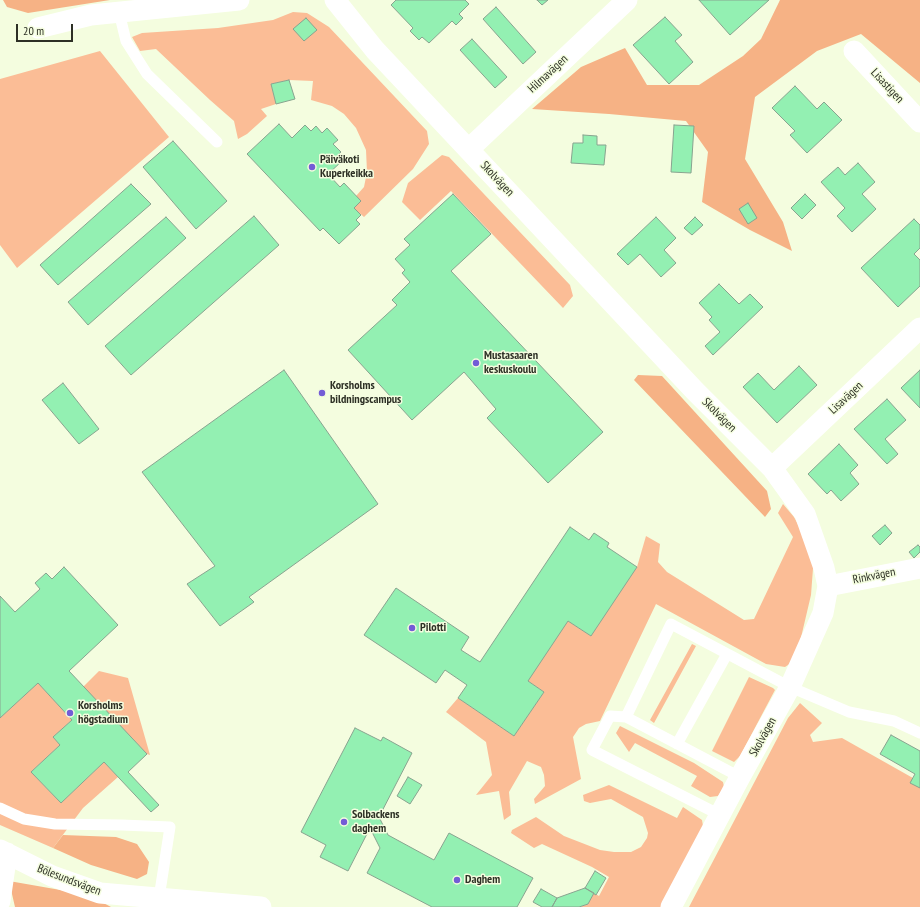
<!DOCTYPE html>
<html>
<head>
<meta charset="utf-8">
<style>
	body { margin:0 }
	#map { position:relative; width:920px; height:907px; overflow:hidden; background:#f4fddf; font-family:"PT Sans Narrow",sans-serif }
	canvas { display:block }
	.scale { position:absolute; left:16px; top:24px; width:57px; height:18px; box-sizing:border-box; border:2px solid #2d3025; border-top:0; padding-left:5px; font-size:12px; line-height:14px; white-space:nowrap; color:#2d3025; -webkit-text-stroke:3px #f4fddf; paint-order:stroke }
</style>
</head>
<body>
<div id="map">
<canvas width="920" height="907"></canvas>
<div class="scale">20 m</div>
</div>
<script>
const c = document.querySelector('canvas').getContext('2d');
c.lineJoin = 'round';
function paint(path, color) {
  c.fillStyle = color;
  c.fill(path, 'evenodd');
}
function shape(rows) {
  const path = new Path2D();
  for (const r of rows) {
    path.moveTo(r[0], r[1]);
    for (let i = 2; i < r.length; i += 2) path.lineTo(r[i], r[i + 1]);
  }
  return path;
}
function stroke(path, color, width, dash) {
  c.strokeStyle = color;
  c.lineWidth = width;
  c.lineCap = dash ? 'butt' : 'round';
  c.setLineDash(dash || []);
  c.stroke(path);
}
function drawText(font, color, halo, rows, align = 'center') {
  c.font = font + ' "PT Sans Narrow",sans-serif';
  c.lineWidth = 3;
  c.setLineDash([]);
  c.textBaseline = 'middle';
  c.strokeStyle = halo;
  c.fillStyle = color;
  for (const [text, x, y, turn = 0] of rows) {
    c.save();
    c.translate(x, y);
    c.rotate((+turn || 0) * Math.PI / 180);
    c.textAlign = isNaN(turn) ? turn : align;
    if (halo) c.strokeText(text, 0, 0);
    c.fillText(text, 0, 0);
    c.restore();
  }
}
paint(shape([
	[293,12,307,13,329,27,427,131,429,144,413,169,364,217,354,208,361,201,356,196,364,187,367,172,366,150,356,128,344,114,332,106,311,100,313,81,289,80,271,84,276,104,261,109,267,116,247,134,238,139,234,121,210,100,156,49,140,51,132,37,142,33,218,28,273,20],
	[100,51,169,137,17,268,0,245,0,79],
	[442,155,449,157,570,285,573,296,563,308,451,191,420,220,402,202,408,183],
	[783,504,794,517,814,555,811,595,799,646,791,663,785,667,766,664,656,604,600,721,586,724,579,728,573,737,581,779,535,804,534,799,545,786,544,775,541,767,527,761,509,792,511,815,504,820,499,791,476,795,492,775,486,742,446,712,458,698,514,736,544,692,528,681,568,621,591,636,637,567,646,536,660,544,658,562,667,572,744,620,754,619,793,537,778,513],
	[692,644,696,646,654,723,650,720],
	[99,671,128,678,150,755,147,754,83,687],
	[749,677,773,688,775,690,740,756,734,762,712,751],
	[38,683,72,720,53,737,60,745,31,772,61,803,104,762,118,777,83,808,53,848,0,825,0,718],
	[800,703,822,723,810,735,813,742,842,738,920,782,920,907,689,907,788,718],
	[620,726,694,763,723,782,724,787,718,796,710,797,691,786,697,776,635,743,629,752,616,733],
	[609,785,677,818,683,807,702,820,703,826,661,907,579,907,588,904,594,893,599,896,609,877,592,867,542,844,534,848,511,833,512,830,536,817,564,836,600,850,614,852,631,852,641,847,647,838,648,833,643,817,611,799,590,803,584,801,583,795]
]), '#fbbd96');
paint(shape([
	[3,0,110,0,28,13,7,7],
	[780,0,920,0,920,83,861,34,817,51,755,97,745,159,783,222,792,251,750,230,702,202,708,152,686,121,609,114,532,109,581,67,625,48,647,85,699,85,743,56,761,39],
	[638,375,662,376,767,491,771,509,765,517,634,380],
	[63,835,116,837,137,844,149,862,147,874,137,879,91,865,53,848],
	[9,881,89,895,111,907,15,907]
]), '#f6b285');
const building = shape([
	[396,0,465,0,469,4,459,14,463,18,456,25,452,21,429,43,422,37,419,40,410,31,413,28,391,5,396,0],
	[537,0,548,0,542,5,537,0],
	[699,0,769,0,730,35,699,0],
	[496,7,536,52,523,64,483,19,496,7],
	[665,17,682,35,675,41,693,62,669,84,633,45,665,17],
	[306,18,317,30,304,41,293,29,306,18],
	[472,39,507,77,495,88,460,50,472,39],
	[289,80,295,99,276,104,271,84,289,80],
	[795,86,817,109,824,102,842,120,807,153,790,135,795,131,772,108,795,86],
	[279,124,292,138,305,125,311,131,316,126,322,133,327,128,338,140,333,144,341,152,336,157,341,162,328,174,340,187,344,183,361,201,354,208,361,215,356,220,360,224,339,244,323,228,320,231,247,154,279,124],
	[674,125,694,126,691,173,671,172,674,125],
	[583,135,597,136,597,145,606,145,604,165,571,163,573,143,583,143,583,135],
	[173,141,227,201,196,229,143,167,173,141],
	[858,163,875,182,862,194,876,209,852,232,837,216,845,208,821,182,838,167,845,175,858,163],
	[131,184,151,204,58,285,40,265,131,184],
	[453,194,491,234,451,271,603,432,548,483,487,418,496,409,464,372,412,420,348,350,397,305,392,300,410,282,402,273,405,270,395,259,410,245,404,239,453,194],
	[805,194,816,205,802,219,791,208,805,194],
	[748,203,757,218,748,224,739,209,748,203],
	[254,216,279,245,131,375,105,346,254,216],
	[166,217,186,238,88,325,68,302,166,217],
	[656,217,676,238,664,250,676,263,661,277,640,254,628,265,617,254,656,217],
	[695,217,703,225,692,235,684,228,695,217],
	[914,219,920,225,920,248,914,254,920,260,920,286,898,307,861,268,914,219],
	[719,284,739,304,750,294,763,307,713,355,705,346,720,332,709,320,712,317,699,303,719,284],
	[799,366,817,385,777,423,743,387,758,373,774,390,799,366],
	[284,370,378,504,249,597,254,602,220,626,187,584,215,566,142,472,284,370],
	[920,370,920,408,901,388,920,370],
	[63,383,99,429,79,444,42,400,63,383],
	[887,399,906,420,885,439,898,454,887,464,854,429,887,399],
	[839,444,858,465,850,473,859,484,841,501,831,490,827,494,808,474,839,444],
	[885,525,892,533,880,545,872,536,885,525],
	[570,527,589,540,594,533,609,543,607,547,637,567,591,636,568,621,528,681,544,692,514,736,458,698,467,685,445,670,436,683,364,635,396,588,469,637,461,650,480,662,570,527],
	[918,545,920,547,920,552,914,558,909,552,918,545],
	[64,567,118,625,69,671,147,754,128,772,159,805,151,812,104,762,61,803,31,772,60,745,53,737,72,720,38,683,0,718,0,596,15,612,40,589,35,583,46,573,52,579,64,567],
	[355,728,381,741,383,737,412,753,379,817,388,835,434,860,449,833,533,878,517,907,432,907,367,873,380,848,370,828,348,871,320,857,326,845,301,832,355,728],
	[891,735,920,751,920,788,910,783,915,774,880,754,891,735],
	[408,777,422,785,410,804,397,796,408,777],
	[595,871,606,878,596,895,585,888,595,871],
	[585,888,594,893,588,904,579,907,552,907,557,898,585,888],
	[541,889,557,898,552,907,542,907,533,902,541,889]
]);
paint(building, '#93f0b2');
stroke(building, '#88a38f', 1);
stroke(shape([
	[119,12,126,41,147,74,217,142],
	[626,717,610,716,592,750,720,815],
	[677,744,727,654],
	[740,777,626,717,671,624,790,687,849,712,894,721,920,733],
	[0,808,24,819,55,824,122,825,170,827,159,898]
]), '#fff', 11);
stroke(shape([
	[335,0,375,50,695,391,772,468,805,514,824,568,828,586,823,613,790,687,740,777,671,907],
	[38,28,91,15,239,0],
	[854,51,920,122],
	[469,149,627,0],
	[772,468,920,328],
	[828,586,920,568],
	[0,850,52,876,100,893,261,907],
	[0,901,7,853]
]), '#fff', 21);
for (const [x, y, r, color] of [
	[312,167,4,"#735cd6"],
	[476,363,4,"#735cd6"],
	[322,393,4,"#735cd6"],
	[412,628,4,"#735cd6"],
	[70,713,4,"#735cd6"],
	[344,822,4,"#735cd6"],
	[457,880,4,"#735cd6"]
]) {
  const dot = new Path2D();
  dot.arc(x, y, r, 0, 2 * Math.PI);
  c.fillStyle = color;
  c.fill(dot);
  stroke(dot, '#f4fddf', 1.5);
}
drawText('12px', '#2d3025', '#f4fddf', [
	["Hilmavägen",548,74,-43],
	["Lisastigen",887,86,47],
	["Skolvägen",497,179,47],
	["Lisavägen",846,398,-43],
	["Skolvägen",719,415,45],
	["Rinkvägen",874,576,-11],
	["Skolvägen",763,737,-61],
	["Bölesundsvägen",69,880,21]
]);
drawText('bold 12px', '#2d3025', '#f4fddf', [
	["Päiväkoti",320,160],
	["Kuperkeikka",320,174],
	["Mustasaaren",484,356],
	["keskuskoulu",484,370],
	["Korsholms",330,386],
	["bildningscampus",330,400],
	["Pilotti",420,628],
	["Korsholms",78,706],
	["högstadium",78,720],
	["Solbackens",352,815],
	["daghem",352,829],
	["Daghem",465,880]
], 'left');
</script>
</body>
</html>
